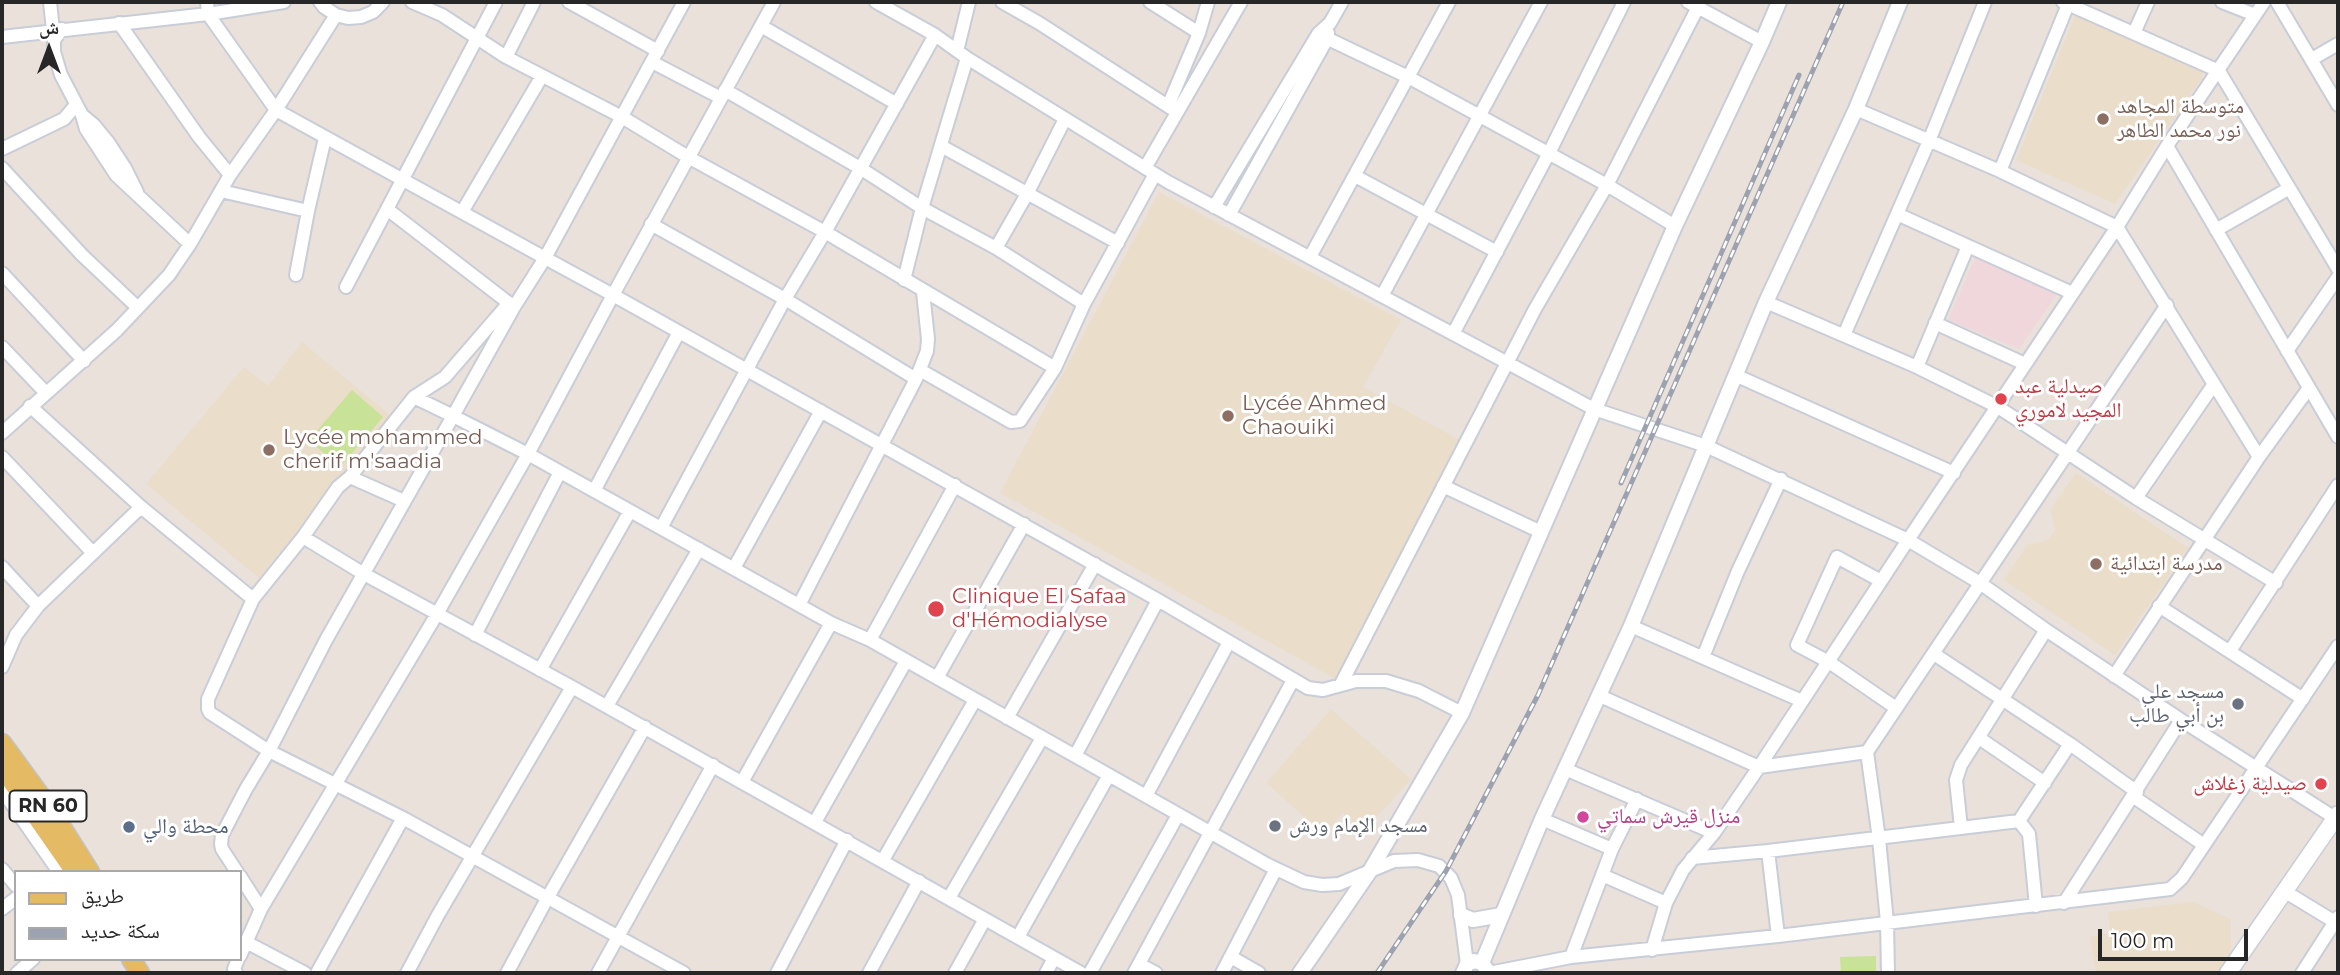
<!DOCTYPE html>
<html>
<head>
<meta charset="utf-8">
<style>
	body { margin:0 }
	#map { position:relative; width:2340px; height:975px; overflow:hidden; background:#e9e1da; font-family:Montserrat,"Noto Naskh Arabic",sans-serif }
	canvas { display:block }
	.frame { position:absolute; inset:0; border:4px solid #272727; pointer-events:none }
	.legend { position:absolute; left:14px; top:870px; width:228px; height:91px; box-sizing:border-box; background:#fff; border:2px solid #a9a9a9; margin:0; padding:9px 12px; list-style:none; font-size:21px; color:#272727 }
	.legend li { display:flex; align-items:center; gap:14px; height:35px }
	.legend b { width:35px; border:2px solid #a9a9a9 }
	.north { position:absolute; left:14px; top:14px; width:70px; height:70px; -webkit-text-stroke:5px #fff; paint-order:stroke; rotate:0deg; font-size:19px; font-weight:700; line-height:28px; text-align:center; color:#272727 }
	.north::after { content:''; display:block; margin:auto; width:24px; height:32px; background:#272727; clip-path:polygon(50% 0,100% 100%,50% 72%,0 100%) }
	.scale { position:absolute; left:2098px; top:929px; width:150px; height:32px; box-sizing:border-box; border:4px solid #272727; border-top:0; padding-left:9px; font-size:21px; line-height:24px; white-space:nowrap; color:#272727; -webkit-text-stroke:5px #fff; paint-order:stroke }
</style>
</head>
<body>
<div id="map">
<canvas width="2340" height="975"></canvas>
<div class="frame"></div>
<ul class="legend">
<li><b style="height:9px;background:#e4bb64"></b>طريق</li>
<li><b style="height:9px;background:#9da2b0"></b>سكة حديد</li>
</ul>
<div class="north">ش</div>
<div class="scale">100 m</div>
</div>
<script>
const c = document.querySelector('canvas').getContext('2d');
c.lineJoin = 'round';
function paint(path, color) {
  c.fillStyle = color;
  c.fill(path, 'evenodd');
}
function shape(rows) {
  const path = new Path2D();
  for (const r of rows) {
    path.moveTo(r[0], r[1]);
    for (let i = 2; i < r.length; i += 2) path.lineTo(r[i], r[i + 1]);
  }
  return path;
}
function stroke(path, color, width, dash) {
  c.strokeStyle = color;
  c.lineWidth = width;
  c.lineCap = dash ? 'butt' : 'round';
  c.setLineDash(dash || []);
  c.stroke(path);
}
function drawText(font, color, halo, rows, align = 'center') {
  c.font = font + ' Montserrat,"Noto Naskh Arabic",sans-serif';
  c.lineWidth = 6;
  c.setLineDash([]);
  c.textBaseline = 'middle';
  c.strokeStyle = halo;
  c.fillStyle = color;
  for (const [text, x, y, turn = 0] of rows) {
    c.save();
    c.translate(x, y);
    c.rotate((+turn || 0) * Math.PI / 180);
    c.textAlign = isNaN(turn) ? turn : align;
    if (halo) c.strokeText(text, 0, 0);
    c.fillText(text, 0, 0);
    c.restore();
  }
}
paint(shape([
	[2076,13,2200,67,2203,72,2202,78,2115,204,2016,160],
	[1159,192,1401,320,1363,387,1469,445,1343,683,1000,493],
	[302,342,391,416,259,578,146,484,244,367,268,386],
	[2076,473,2188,548,2115,655,2004,580,2028,544,2047,541,2055,531,2051,509],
	[1331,709,1411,779,1364,831,1343,813,1324,834,1266,783],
	[2193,902,2231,919,2231,951,2218,973,2096,973,2090,937,2110,932,2108,912]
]), '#eaddca');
paint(shape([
	[1976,256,2058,292,2019,349,1948,320]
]), '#efd7db');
paint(shape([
	[352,390,383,417,340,467,309,440],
	[1876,956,1876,973,1841,973,1840,957]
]), '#c8e297');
const minor = shape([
	[50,2,53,30],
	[207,2,208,14,276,110,545,258,684,2],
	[320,2,324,7,336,15,348,18,361,17,373,12,383,2],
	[412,2,442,15,506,57,622,117,688,157,825,232,1055,368],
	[569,2,658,51],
	[876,2,935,35,967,58,1168,182,1594,409,1706,446,1908,540,1980,583,2046,630,2181,720,2335,818],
	[1002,2,1039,23,1177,112],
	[1150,2,1199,33],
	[1688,2,1762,42],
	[2063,2,2219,71,2338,269],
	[2222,2,2255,15],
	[2277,2,2338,105],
	[119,23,199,137,230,175],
	[761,26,897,104],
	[62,29,54,40,54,52,61,75,82,115],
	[2134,33,2148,2],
	[1318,34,1408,77,1607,185,1675,226],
	[2,37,208,14,284,2],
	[957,51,969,2],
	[506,57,534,2],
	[2312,59,2338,44],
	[652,62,721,98],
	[725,90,860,168,922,208,996,248,1084,304],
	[1168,106,1199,33,1208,2],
	[1856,109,2000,171,2117,227,2259,457],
	[941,146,1118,243],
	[2167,146,2338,437],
	[2,149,64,119,76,105],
	[2,168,82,255,137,307],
	[1145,168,1241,2],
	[2000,171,2069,2],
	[1355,176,1497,252],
	[221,191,308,211],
	[137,192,125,168,108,142,94,125,82,115,86,129,116,175,190,244],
	[1214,207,1318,34,1330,23,1342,2],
	[387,209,514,307],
	[462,212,542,76],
	[1897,214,2072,293],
	[1229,215,1327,39,1328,33],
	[651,224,785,299,916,379],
	[2216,230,2288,189],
	[996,248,1027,194,1065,119],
	[1310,257,1449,2],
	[2,273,84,361],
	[296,275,308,211,325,138],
	[904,280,922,208,967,58],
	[346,287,496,2],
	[1382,296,1541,2],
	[1766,302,1917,367,1998,407,2136,498,2276,583],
	[1935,323,2025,364],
	[1453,334,1549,153,1624,2],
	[1844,335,1929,141,1985,2],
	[2,347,46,393],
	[2287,351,2338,277],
	[1917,367,1968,246],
	[920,370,1011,422,1020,421,1055,368,1084,304,1155,174],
	[1735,375,1954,473],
	[414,397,453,416,514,307,545,258,613,295,774,2],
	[30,406,141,507],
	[2,433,117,330,169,275,190,244,230,175,276,110,336,15],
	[2,457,93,553],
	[350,477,404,501],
	[955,485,870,640,1268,865,1304,882,1322,885,1339,884,1394,861,1418,860,1439,866,1451,878,1458,895,1467,964],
	[1443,486,1541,532],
	[594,491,679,332],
	[2136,498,2214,384],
	[661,528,785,299,825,232,935,35],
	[303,537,338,487,350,477,414,397,445,377,509,303],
	[2,567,38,606],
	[734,568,821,411],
	[1881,581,1837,557,1797,645,1829,662,1896,708],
	[799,605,916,379,927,351,928,339,923,292],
	[2159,606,2303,699],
	[831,623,870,640],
	[1631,626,1802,701],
	[475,635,560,472],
	[2230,651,2338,485],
	[1934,654,2070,744,2137,792],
	[1703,657,1738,571,1781,479],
	[2,667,16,635,38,606,141,507,253,599],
	[540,670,630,511],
	[2114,676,2259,457,2309,388],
	[937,678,1024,524],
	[1341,684,1535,309,1607,185,1698,7],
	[1600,696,1759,767,1867,752],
	[607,706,699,549],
	[1007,718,1095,564],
	[1979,738,2045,783],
	[1075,756,1158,600],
	[1565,769,1714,833],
	[2,790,59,872],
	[1146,796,1229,642],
	[2134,797,2204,845],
	[1542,819,1612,849,1571,957],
	[2019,821,2029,834,2036,906],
	[815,822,906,661],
	[1961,828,1956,780,1961,765,2046,630],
	[1612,849,1637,799],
	[1768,851,1778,936],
	[1692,858,1768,851,2019,821,2070,744],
	[883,860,975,700],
	[2,869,16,886],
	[237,872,222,849,221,844,222,835,246,789,269,751,326,640,453,416,528,454,831,623,742,782],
	[1602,875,1666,903],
	[240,876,261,909],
	[2284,891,2335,922],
	[949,898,1042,738],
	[2064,903,2181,720],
	[2,909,16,898],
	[1018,937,1109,775],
	[246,942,305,973],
	[1652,950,1666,903,1683,870,1714,833,1759,767,1908,540,2117,227,2167,146,2264,2],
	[240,956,261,909,437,614,528,454,613,295,1158,600,1308,688,1323,690,1356,681,1386,681,1419,691,1462,713],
	[1231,957,1259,973],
	[1139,964,1156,973],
	[17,973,33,959],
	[236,973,234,969,238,959],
	[317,973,403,818],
	[407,973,438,915,572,687],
	[507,973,548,897,645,727],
	[598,973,713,765],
	[684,973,403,818,269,751,210,713,208,709,208,699,253,599,303,537,364,574,572,687,1081,973],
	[777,973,847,840],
	[869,973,919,881],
	[955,973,985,919],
	[1046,973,1054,958],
	[1090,973,1178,815],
	[1134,973,1293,680],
	[1222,973,1276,869],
	[1489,973,1571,957,1778,936,2170,889,2182,878,2338,646],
	[1888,973,1887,922,1879,839,1867,752,2167,305],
	[2302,973,2338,917]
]);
const tertiary = shape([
	[1461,915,1473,920,1501,915],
	[1482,963,1542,819,1631,626,1766,302,1856,109,1900,2],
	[1300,973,1370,871,1462,713,1675,226,1762,42,1779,2],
	[1463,973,1467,964,1474,961,1482,963,1489,973]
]);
const secondary = shape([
	[2228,973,2338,814]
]);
const primary = shape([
	[2,743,51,810,90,872],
	[2,767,75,872],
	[131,959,140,973]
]);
stroke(minor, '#c8cdd8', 16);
stroke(tertiary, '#c8cdd8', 18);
stroke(secondary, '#c8cdd8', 19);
stroke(primary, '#c3c3c3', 21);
stroke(minor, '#fff', 12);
stroke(tertiary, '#fff', 14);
stroke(secondary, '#fff', 16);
stroke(primary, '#e4bb64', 18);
const rail = shape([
	[1621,483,1799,75],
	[1377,973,1446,871,1538,695,1843,2]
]);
stroke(rail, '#9da2b0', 5);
stroke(rail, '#fff', 2.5, [8]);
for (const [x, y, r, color] of [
	[2103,119,7,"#8d6e63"],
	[2001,399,7,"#e0444e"],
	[1228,416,7,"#8d6e63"],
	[269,450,7,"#8d6e63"],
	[2096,564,7,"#8d6e63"],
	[936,609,9,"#e0444e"],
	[2238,704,7,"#6b7280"],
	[2321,784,7,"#e0444e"],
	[1583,817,7,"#d1479c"],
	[1275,826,7,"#6b7280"],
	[129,827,7,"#5c6f8a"]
]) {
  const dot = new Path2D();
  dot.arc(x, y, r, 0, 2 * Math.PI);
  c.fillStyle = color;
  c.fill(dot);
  stroke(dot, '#fff', 2.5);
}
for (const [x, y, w] of [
	[48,806,77]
]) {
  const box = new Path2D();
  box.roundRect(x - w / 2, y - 15.5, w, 31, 5);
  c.fillStyle = '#fff';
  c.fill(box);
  stroke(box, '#272727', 2);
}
drawText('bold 19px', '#272727', null, [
	["RN 60",48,806]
]);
drawText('21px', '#785e54', '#fff', [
	["متوسطة المجاهد",2117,107],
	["نور محمد الطاهر",2117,131],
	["Lycée Ahmed",1242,404],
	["Chaouiki",1242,428],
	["Lycée mohammed",283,438],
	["cherif m'saadia",283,462],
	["مدرسة ابتدائية",2110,564]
], 'left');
drawText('21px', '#be3a42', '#fff', [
	["صيدلية عبد",2015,387],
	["المجيد لاموري",2015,411],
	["Clinique El Safaa",952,597],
	["d'Hémodialyse",952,621],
	["صيدلية زغلاش",2307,784,"right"]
], 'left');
drawText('21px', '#5b616d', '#fff', [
	["مسجد علي",2224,692],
	["بن أبي طالب",2224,716],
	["مسجد الإمام ورش",1289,826,"left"]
], 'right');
drawText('21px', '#b23c85', '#fff', [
	["منزل قيرش سماتي",1597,817]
], 'left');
drawText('21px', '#4e5e75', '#fff', [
	["محطة والي",143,827]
], 'left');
</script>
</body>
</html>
